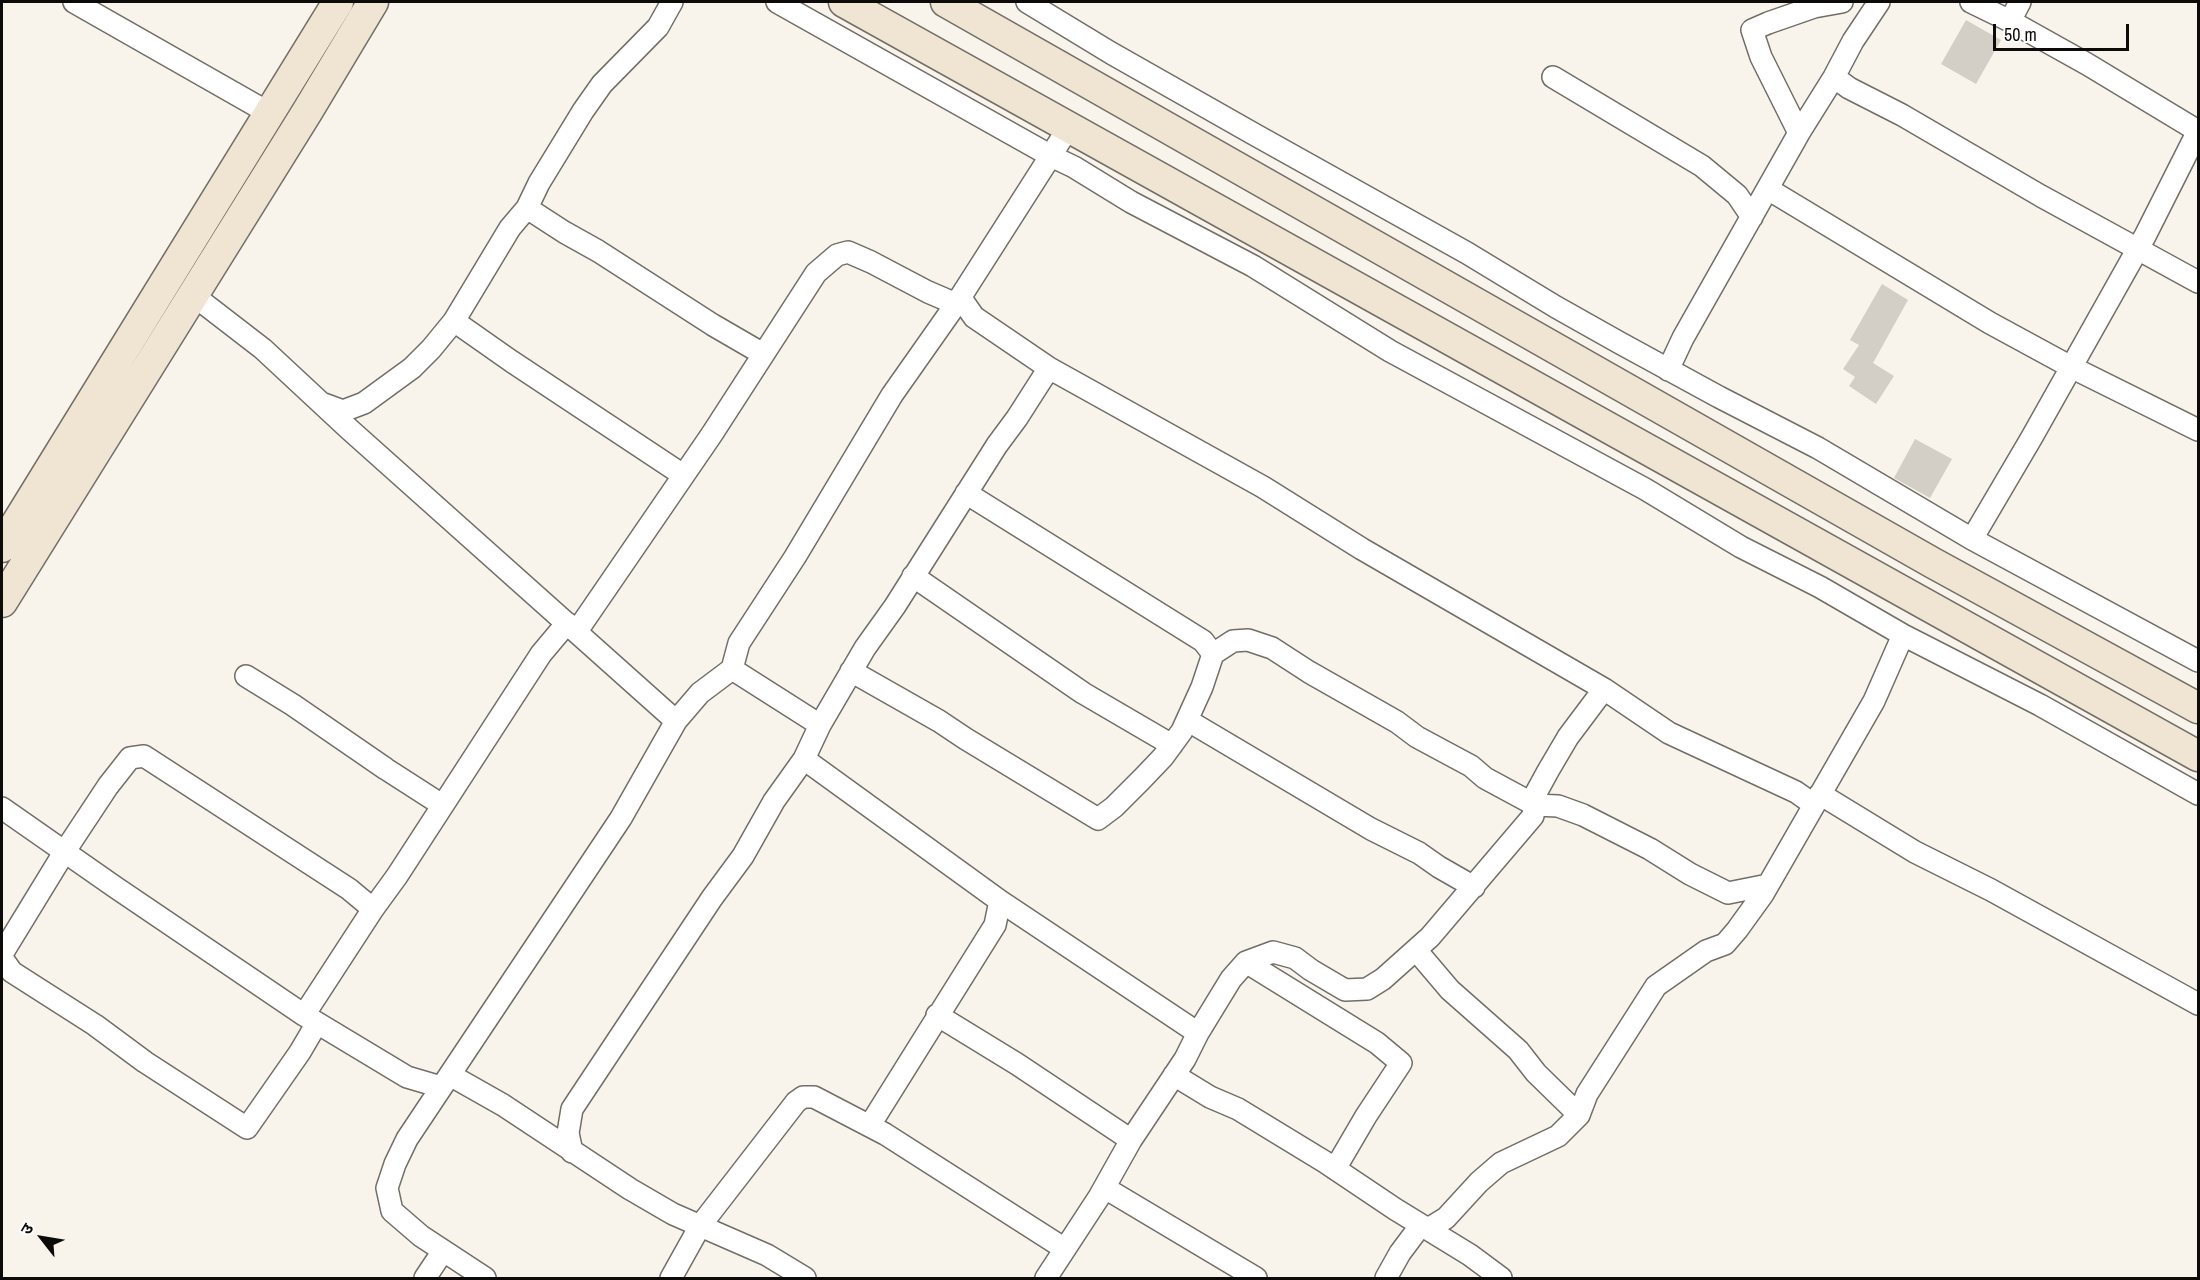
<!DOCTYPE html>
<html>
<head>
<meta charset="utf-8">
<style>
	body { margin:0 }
	#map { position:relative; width:2200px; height:1280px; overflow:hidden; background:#f8f4eb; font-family:"Archivo Narrow","Noto Sans Devanagari",sans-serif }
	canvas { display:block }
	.frame { position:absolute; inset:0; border:3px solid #0d0b09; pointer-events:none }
	.north { position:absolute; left:12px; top:1208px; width:60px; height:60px; -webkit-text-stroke:4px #fff; paint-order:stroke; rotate:301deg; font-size:16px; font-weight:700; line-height:24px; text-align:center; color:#0d0b09 }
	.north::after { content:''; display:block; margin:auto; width:21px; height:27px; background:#0d0b09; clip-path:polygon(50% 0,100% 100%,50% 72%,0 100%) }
	.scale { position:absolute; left:1993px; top:24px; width:136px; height:27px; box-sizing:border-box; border:3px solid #0d0b09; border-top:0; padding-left:8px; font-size:18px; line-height:21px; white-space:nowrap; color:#0d0b09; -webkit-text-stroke:4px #fff; paint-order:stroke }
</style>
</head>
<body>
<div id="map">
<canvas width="2200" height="1280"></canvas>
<div class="frame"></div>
<div class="north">उ</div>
<div class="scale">50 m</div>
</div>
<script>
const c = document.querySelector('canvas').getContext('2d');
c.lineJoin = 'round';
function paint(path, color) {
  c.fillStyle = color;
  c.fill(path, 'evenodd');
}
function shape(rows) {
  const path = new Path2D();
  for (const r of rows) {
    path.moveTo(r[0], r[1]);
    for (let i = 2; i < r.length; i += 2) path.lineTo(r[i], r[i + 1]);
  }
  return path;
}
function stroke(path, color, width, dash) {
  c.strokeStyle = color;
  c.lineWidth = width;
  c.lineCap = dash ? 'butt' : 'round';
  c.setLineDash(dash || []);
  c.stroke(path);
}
paint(shape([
	[1966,20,2001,40,1976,84,1941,64],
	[1882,284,1908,300,1873,363,1894,376,1876,404,1849,386,1855,377,1843,369,1859,345,1850,340],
	[1915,439,1952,459,1930,498,1894,478]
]), '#d3cec6');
const street = shape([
	[74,2,269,113],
	[777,2,1051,156,1074,167,1131,202,1253,266,1390,351,1645,489,1741,547,1820,587,1903,635,2040,705,2198,794],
	[1027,2,1111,53,1252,133,1467,253,1556,307,1620,343,1719,397,1818,448,1972,539,2198,661],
	[1971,2,2010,21],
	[2020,2,2010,21,2087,64,2198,131],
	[1553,77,1702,166,1737,195,1752,217],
	[1834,77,1849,88,1902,115,2041,196,2198,282],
	[1799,133,1761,57,1752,30,1768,23,1814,7,1842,2],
	[1768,189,1990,323,2071,367,2198,430],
	[527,208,564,232,598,251,713,325,763,354],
	[193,295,263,349,349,429,676,721],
	[960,297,974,317,1049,368,1263,487,1362,549,1604,689,1669,733,1796,792,1813,804],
	[454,321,511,361,683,475],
	[1668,370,1683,338,1799,133,1834,77,1853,41,1879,2],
	[324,404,343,411,364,403,412,368,431,349,454,321,510,228,527,208,539,183,583,111,602,84,658,27,672,2],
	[1972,539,2032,437,2145,236,2198,131],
	[913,576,1083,693,1172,745],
	[577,631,712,434,816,273,837,255,848,252,871,262,928,292,956,304],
	[1213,654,1233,641,1248,640,1272,648,1309,672,1397,722,1417,737,1471,766,1485,778,1535,805,1558,806,1583,815,1650,849,1690,874,1728,893,1768,885],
	[732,669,820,725],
	[851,671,939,721,966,739,1098,819,1114,807,1142,779,1163,757,1182,731,1202,687,1213,654,1203,641,966,493],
	[246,676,293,705,386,769,442,805],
	[1187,720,1371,829,1419,853,1439,867,1474,887],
	[804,759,1000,901,1198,1033],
	[1820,794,1915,852,1991,890,2198,1004],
	[2,808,115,887,304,1015,407,1077,441,1087],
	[373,909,397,876,541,654,567,623],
	[1416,950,1450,990,1518,1050,1536,1073,1579,1115],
	[2,954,65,851,108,786,130,758,144,756,349,889,373,909,304,1015],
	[2,958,12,972,95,1025,145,1062,247,1128,300,1052,317,1023],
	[1246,962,1273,952,1295,958,1311,970,1345,990,1367,989,1383,979,1430,937,1533,816,1536,793,1548,771,1568,737,1604,689],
	[937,1015,1017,1064,1131,1140],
	[450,1075,503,1105,630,1189,673,1214,767,1255,805,1278],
	[1174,1075,1210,1097,1238,1109,1325,1162,1395,1209,1470,1255,1501,1278],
	[870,1125,995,925,1000,901],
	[572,1152,568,1133,572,1109,712,898,743,856,774,801,804,759,820,725,865,648,895,606,997,445,1017,418,1049,368],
	[1105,1188,1256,1278],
	[1428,1229,1446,1218,1479,1182,1501,1163,1558,1136,1579,1115,1587,1094,1656,986,1706,951,1725,944,1737,930,1763,894,1874,701,1903,635],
	[425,1278,443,1251],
	[485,1278,421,1236,392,1211,387,1188,395,1164,407,1139,621,818,676,721,700,693,732,669,739,643,795,557,892,395,956,304,1069,127],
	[671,1278,700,1226,796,1102,803,1097,814,1097,885,1134,1065,1249],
	[1046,1278,1099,1197,1131,1140,1185,1059,1198,1033,1231,979,1246,962,1377,1043,1401,1063,1366,1116,1335,1169],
	[1386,1278,1400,1253,1421,1225]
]);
const secondary = shape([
	[844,2,2198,756],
	[946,2,1933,563,2198,708],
	[2,547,338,2],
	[2,602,307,112,373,2]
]);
stroke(street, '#726e67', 24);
stroke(secondary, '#726e67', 33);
stroke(street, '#fff', 21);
stroke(secondary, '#efe5d2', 30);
</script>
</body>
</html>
